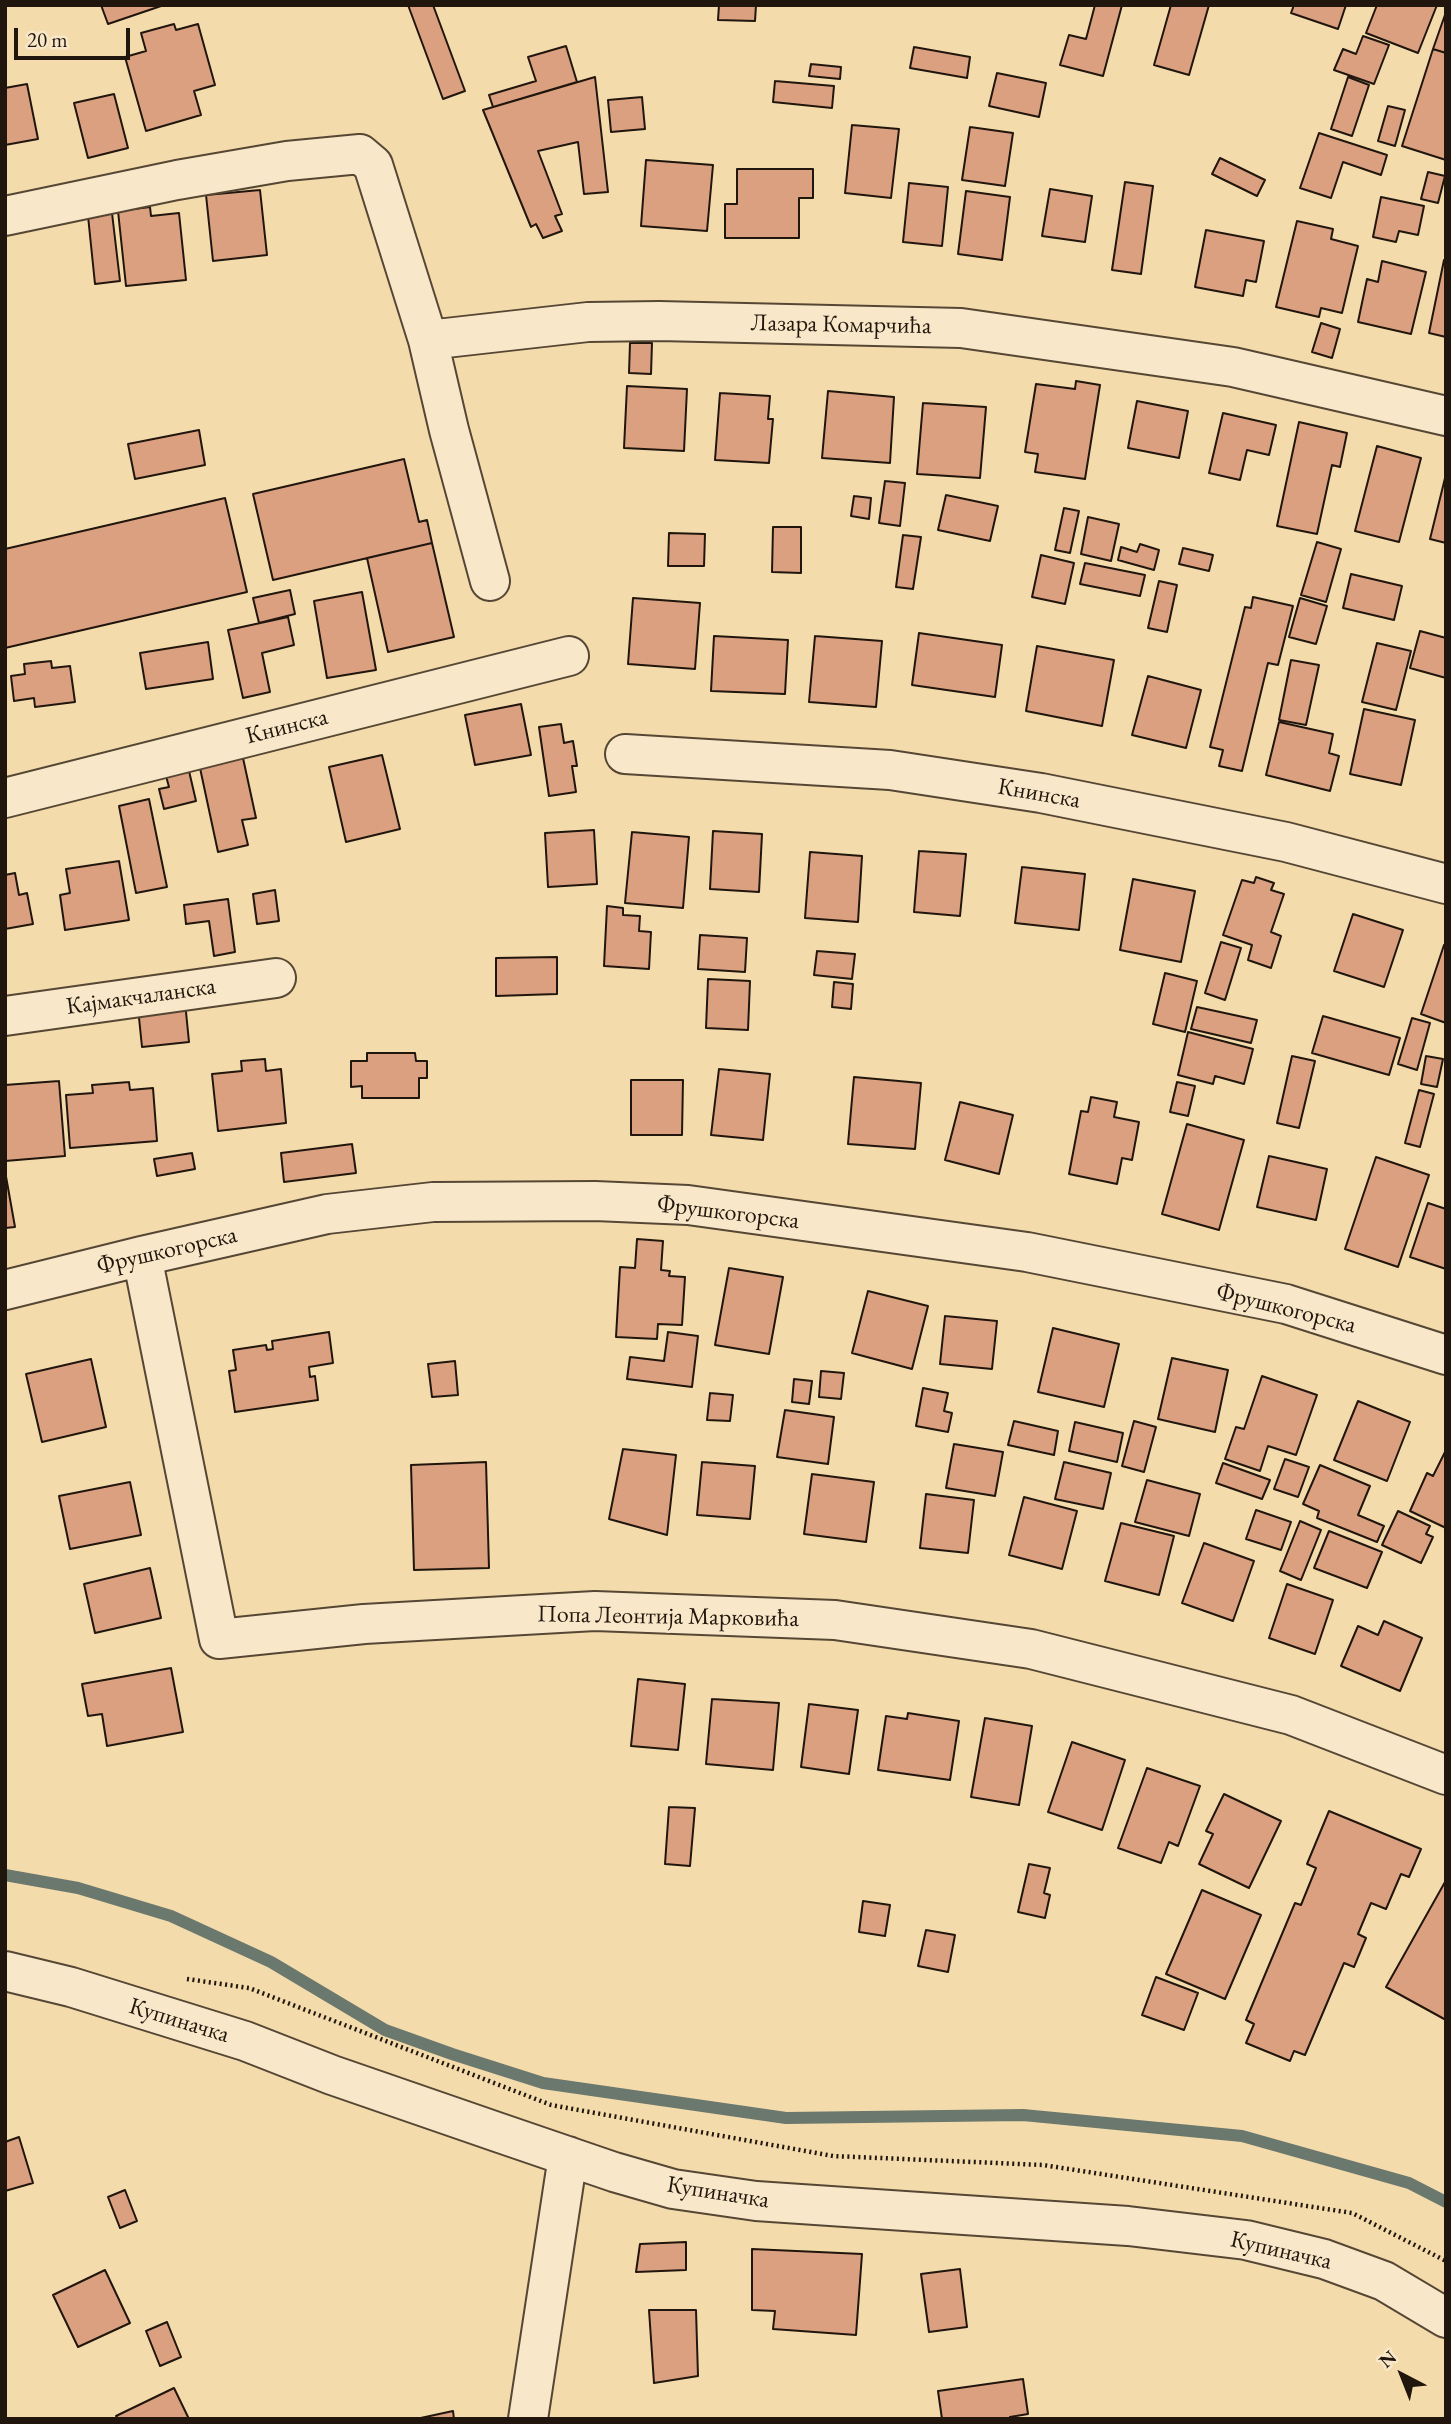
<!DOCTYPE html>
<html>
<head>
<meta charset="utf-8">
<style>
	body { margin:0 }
	#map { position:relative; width:1451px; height:2424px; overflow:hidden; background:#f4dbac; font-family:"EB Garamond",serif }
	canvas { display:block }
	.frame { position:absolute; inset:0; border:7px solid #21160d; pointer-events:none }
	.north { position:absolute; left:1367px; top:2340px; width:70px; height:70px; -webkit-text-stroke:5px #f8e8c9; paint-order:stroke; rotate:318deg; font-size:19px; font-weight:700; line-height:28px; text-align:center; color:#21160d }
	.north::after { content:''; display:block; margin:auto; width:24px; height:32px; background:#21160d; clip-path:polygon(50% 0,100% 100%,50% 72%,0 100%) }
	.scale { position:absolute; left:14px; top:28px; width:116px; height:32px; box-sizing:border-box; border:4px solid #21160d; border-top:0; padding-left:9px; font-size:21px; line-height:24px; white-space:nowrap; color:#21160d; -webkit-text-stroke:5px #f8e8c9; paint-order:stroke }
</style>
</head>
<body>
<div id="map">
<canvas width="1451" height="2424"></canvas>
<div class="frame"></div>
<div class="north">N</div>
<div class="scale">20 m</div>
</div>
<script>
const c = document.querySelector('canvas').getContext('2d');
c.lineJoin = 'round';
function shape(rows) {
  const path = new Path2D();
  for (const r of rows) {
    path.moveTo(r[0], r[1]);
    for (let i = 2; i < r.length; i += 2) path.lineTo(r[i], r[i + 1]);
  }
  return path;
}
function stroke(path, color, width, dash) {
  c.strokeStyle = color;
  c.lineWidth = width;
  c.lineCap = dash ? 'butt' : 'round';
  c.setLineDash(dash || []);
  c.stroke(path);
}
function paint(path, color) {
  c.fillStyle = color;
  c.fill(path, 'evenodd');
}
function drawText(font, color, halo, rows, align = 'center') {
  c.font = font + ' "EB Garamond",serif';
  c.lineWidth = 5;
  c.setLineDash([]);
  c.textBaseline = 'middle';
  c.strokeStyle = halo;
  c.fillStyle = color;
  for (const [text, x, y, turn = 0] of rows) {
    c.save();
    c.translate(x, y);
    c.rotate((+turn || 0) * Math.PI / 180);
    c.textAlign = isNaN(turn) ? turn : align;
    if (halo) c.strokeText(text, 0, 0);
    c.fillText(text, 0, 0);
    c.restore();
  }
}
stroke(shape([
	[5,1875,78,1888,171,1916,271,1962,385,2030,452,2054,543,2083,786,2118,1023,2115,1242,2136,1409,2183,1446,2202]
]), '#6b786e', 12);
const building = shape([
	[101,5,164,5,108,24,101,5],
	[408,5,433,5,465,91,443,99,408,5],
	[719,5,756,5,755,21,718,20,719,5],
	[1095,5,1122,5,1103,76,1060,65,1069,35,1086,39,1095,5],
	[1171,5,1209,5,1189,75,1154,65,1171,5],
	[1294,5,1346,5,1338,29,1291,13,1294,5],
	[1377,5,1437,5,1418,53,1366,33,1377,5],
	[1446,12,1446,53,1433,49,1446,12],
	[174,24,176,30,198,24,215,85,194,91,201,115,146,131,125,57,146,51,141,33,174,24],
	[1363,36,1389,45,1374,84,1334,70,1343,49,1356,54,1363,36],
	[566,46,577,82,493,107,489,95,536,81,528,57,566,46],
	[914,47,970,57,967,78,910,68,914,47],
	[1433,49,1446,53,1446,160,1402,146,1433,49],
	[811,64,841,67,840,79,809,76,811,64],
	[997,73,1046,83,1039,117,989,106,997,73],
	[595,77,608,192,584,194,578,142,538,151,562,214,555,216,562,231,543,238,536,224,531,227,483,110,595,77],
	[1348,77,1369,85,1352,136,1331,129,1348,77],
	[775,81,834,86,832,108,773,102,775,81],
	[27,84,38,139,5,145,5,88,27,84],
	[114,94,128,148,88,158,74,103,114,94],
	[642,97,645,129,611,132,608,100,642,97],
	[1388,106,1405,110,1395,146,1378,141,1388,106],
	[852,125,899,129,891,198,845,193,852,125],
	[970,127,1013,133,1005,186,962,180,970,127],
	[1319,133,1387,155,1381,175,1343,162,1331,198,1300,188,1319,133],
	[1220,158,1265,180,1257,196,1212,174,1220,158],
	[646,160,713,165,707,231,641,226,646,160],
	[737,169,813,169,813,198,799,198,799,238,725,238,725,204,737,204,737,169],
	[1428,172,1445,176,1438,203,1421,199,1428,172],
	[1125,182,1153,186,1141,274,1112,270,1125,182],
	[909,183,948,187,942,246,903,242,909,183],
	[1050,189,1092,196,1085,242,1042,236,1050,189],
	[260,190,267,255,213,261,206,195,260,190],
	[966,191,1010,197,1002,260,958,254,966,191],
	[1381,197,1424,206,1418,235,1399,231,1396,242,1373,237,1381,197],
	[150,207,151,216,179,213,186,280,126,286,118,211,150,207],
	[112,213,120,281,95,284,88,216,112,213],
	[1297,221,1333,229,1331,239,1358,246,1342,313,1321,308,1319,317,1276,307,1297,221],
	[1206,230,1264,241,1256,282,1246,280,1243,296,1195,287,1206,230],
	[1444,260,1446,261,1446,337,1429,333,1444,260],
	[1382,261,1426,272,1411,334,1358,322,1367,279,1378,282,1382,261],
	[1321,323,1340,329,1332,358,1312,352,1321,323],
	[630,343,652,343,651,374,629,373,630,343],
	[1076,381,1100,385,1085,479,1035,472,1038,454,1025,452,1036,384,1075,389,1076,381],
	[627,386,687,389,684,451,624,448,627,386],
	[828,391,894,397,890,463,822,458,828,391],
	[720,393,770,396,768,419,773,419,769,463,715,460,720,393],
	[1137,401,1188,411,1179,458,1128,448,1137,401],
	[923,403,986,407,980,478,917,474,923,403],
	[1223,413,1276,425,1269,455,1247,450,1240,480,1209,473,1223,413],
	[1299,422,1347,433,1340,467,1332,465,1317,534,1277,526,1299,422],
	[199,430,205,465,135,479,128,444,199,430],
	[1377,446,1421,458,1399,542,1355,531,1377,446],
	[404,459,419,522,427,520,432,543,273,580,253,494,404,459],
	[1446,474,1446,543,1430,539,1446,474],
	[885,481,905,483,900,526,879,523,885,481],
	[946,495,998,506,990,541,938,530,946,495],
	[854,496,871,498,869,519,851,516,854,496],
	[225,498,247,592,5,648,5,549,225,498],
	[1064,508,1079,511,1070,553,1055,550,1064,508],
	[1088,517,1119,524,1111,561,1081,554,1088,517],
	[773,527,801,527,801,573,772,572,773,527],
	[669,533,705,534,704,566,668,566,669,533],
	[903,535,921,537,913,589,896,587,903,535],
	[1317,542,1341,549,1326,602,1301,595,1317,542],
	[432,543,454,637,388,652,367,558,432,543],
	[1140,544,1159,550,1154,570,1118,560,1121,547,1137,552,1140,544],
	[1183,548,1213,555,1209,571,1179,564,1183,548],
	[1041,555,1074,563,1065,604,1032,597,1041,555],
	[1085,563,1145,575,1140,596,1080,584,1085,563],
	[1351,574,1402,586,1394,620,1343,608,1351,574],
	[1159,581,1177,585,1167,632,1148,628,1159,581],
	[290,590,295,614,259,623,253,598,290,590],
	[362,592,376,670,327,678,314,601,362,592],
	[1253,597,1293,606,1278,665,1268,663,1242,771,1219,766,1223,750,1210,747,1245,607,1251,608,1253,597],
	[633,598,700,603,695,669,628,664,633,598],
	[1300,598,1327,606,1316,644,1289,637,1300,598],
	[288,617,294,645,262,653,270,692,243,698,228,630,288,617],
	[1420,631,1446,638,1446,678,1410,668,1420,631],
	[919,633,1002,645,995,697,912,685,919,633],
	[714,636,788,640,785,694,711,691,714,636],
	[815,636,882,641,876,707,809,702,815,636],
	[208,642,213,679,146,689,140,653,208,642],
	[1377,643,1411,651,1396,710,1362,702,1377,643],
	[1037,646,1114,660,1102,726,1026,711,1037,646],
	[1291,660,1319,665,1306,725,1279,720,1291,660],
	[51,661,52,668,70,666,75,702,35,707,34,698,14,701,11,676,25,674,24,664,51,661],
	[1148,676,1201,690,1186,748,1132,735,1148,676],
	[521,704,531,755,475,765,465,715,521,704],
	[1364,709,1415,720,1401,785,1350,774,1364,709],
	[1279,722,1333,734,1329,753,1339,756,1330,791,1266,775,1279,722],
	[561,724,564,743,573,741,577,766,572,766,576,792,549,796,539,727,561,724],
	[382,755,400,829,346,842,329,767,382,755],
	[243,758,256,818,242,820,248,845,218,852,200,768,243,758],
	[189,771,196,801,164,809,159,789,169,787,166,776,189,771],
	[149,799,167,887,136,893,119,806,149,799],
	[594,830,597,884,548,887,545,833,594,830],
	[713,831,762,834,759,892,710,889,713,831],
	[632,832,689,837,683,908,625,903,632,832],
	[919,851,966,854,960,916,914,912,919,851],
	[810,852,862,856,858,922,805,918,810,852],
	[119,861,129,920,65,930,60,895,70,893,66,869,119,861],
	[1022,867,1085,874,1079,930,1015,923,1022,867],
	[15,873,19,895,27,893,33,924,5,929,5,875,15,873],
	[1256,877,1274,883,1271,890,1284,894,1271,932,1281,936,1271,968,1248,960,1252,945,1223,935,1242,880,1254,883,1256,877],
	[1133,879,1195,891,1181,962,1120,950,1133,879],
	[275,890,279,921,257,924,253,894,275,890],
	[228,899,235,952,214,956,209,921,186,924,184,905,228,899],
	[607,906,623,908,623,915,640,916,639,931,651,932,649,969,604,966,607,906],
	[1353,914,1403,930,1384,987,1334,971,1353,914],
	[700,935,747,938,745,972,698,969,700,935],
	[1221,942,1241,948,1225,1000,1205,993,1221,942],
	[1444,945,1446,945,1446,1023,1421,1014,1444,945],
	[817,951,855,954,852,979,814,975,817,951],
	[557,957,557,994,496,996,496,958,557,957],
	[1165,973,1197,981,1185,1032,1153,1024,1165,973],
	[708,979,750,981,748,1030,706,1028,708,979],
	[834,982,853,984,851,1009,832,1007,834,982],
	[185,1002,189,1042,142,1047,138,1008,185,1002],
	[1197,1007,1257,1020,1251,1043,1191,1029,1197,1007],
	[1323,1016,1400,1038,1389,1075,1312,1053,1323,1016],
	[1412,1018,1430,1023,1417,1070,1398,1064,1412,1018],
	[1188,1032,1253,1049,1244,1084,1215,1076,1213,1084,1178,1075,1188,1032],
	[367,1053,415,1053,416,1061,427,1061,427,1078,419,1078,419,1098,362,1098,362,1086,351,1087,351,1061,367,1061,367,1053],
	[1292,1056,1315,1061,1299,1128,1277,1123,1292,1056],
	[1426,1056,1443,1059,1437,1087,1421,1084,1426,1056],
	[265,1059,266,1071,281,1069,286,1123,218,1131,212,1074,242,1071,241,1061,265,1059],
	[719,1069,770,1074,763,1140,711,1135,719,1069],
	[854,1077,921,1083,915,1149,848,1144,854,1077],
	[631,1080,683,1080,682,1135,631,1135,631,1080],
	[59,1081,65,1156,5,1161,5,1085,59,1081],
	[129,1082,130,1090,153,1088,157,1141,70,1148,66,1095,93,1093,92,1085,129,1082],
	[1177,1082,1195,1086,1188,1116,1170,1112,1177,1082],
	[1419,1090,1434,1094,1420,1147,1405,1143,1419,1090],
	[1091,1097,1117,1102,1114,1117,1139,1122,1132,1160,1122,1158,1117,1184,1069,1174,1081,1111,1088,1112,1091,1097],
	[960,1102,1013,1115,999,1174,945,1160,960,1102],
	[1187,1124,1244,1140,1219,1230,1162,1214,1187,1124],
	[352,1144,356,1173,284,1182,281,1153,352,1144],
	[192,1153,195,1169,157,1176,154,1159,192,1153],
	[1269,1156,1327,1169,1316,1220,1257,1207,1269,1156],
	[1376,1157,1429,1175,1398,1267,1345,1249,1376,1157],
	[5,1171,15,1227,5,1228,5,1171],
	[1428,1203,1446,1209,1446,1269,1410,1257,1428,1203],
	[637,1239,663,1241,661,1270,670,1271,669,1276,685,1277,682,1325,658,1324,657,1339,616,1337,620,1267,635,1268,637,1239],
	[729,1268,783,1277,769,1354,715,1345,729,1268],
	[868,1291,928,1306,912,1369,852,1353,868,1291],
	[945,1316,997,1321,992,1369,940,1364,945,1316],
	[1053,1328,1119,1344,1104,1407,1038,1392,1053,1328],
	[329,1332,333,1363,309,1367,310,1377,315,1376,318,1400,235,1412,229,1371,236,1370,233,1350,266,1345,267,1350,273,1349,272,1341,329,1332],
	[668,1332,698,1336,692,1387,627,1379,630,1357,664,1361,668,1332],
	[1172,1358,1228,1370,1215,1432,1158,1419,1172,1358],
	[91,1359,106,1427,42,1442,26,1374,91,1359],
	[455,1361,458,1395,432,1397,428,1364,455,1361],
	[821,1371,844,1373,841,1399,819,1397,821,1371],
	[1262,1376,1317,1395,1296,1455,1268,1446,1260,1471,1225,1459,1236,1427,1244,1429,1262,1376],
	[794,1379,812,1381,809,1404,792,1402,794,1379],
	[923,1388,948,1393,944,1411,952,1413,948,1432,916,1426,923,1388],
	[710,1393,733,1395,730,1421,707,1420,710,1393],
	[1358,1401,1410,1422,1387,1481,1334,1460,1358,1401],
	[785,1410,834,1417,828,1464,777,1457,785,1410],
	[1014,1421,1058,1431,1054,1455,1008,1445,1014,1421],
	[1134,1421,1156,1427,1144,1472,1122,1466,1134,1421],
	[1075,1422,1123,1433,1117,1462,1069,1451,1075,1422],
	[954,1444,1003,1452,995,1496,946,1488,954,1444],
	[623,1449,676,1455,667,1535,609,1519,623,1449],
	[1446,1450,1446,1528,1410,1511,1427,1473,1433,1476,1446,1450],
	[1285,1459,1309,1467,1298,1497,1274,1489,1285,1459],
	[486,1462,489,1568,414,1570,411,1465,486,1462],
	[702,1462,755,1466,750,1519,697,1515,702,1462],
	[1064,1462,1111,1473,1103,1509,1055,1499,1064,1462],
	[1223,1463,1270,1480,1262,1499,1216,1483,1223,1463],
	[1320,1465,1370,1486,1358,1515,1384,1526,1377,1542,1317,1518,1319,1511,1303,1504,1320,1465],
	[812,1474,874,1482,866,1542,804,1534,812,1474],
	[1147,1480,1200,1494,1189,1536,1135,1522,1147,1480],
	[130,1482,141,1535,70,1549,59,1496,130,1482],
	[926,1494,974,1500,968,1553,920,1548,926,1494],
	[1024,1497,1077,1511,1062,1569,1009,1555,1024,1497],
	[1256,1510,1291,1522,1281,1550,1246,1539,1256,1510],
	[1398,1511,1430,1526,1426,1534,1433,1537,1421,1563,1382,1545,1398,1511],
	[1300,1521,1321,1530,1301,1580,1280,1571,1300,1521],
	[1121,1523,1174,1536,1159,1595,1105,1581,1121,1523],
	[1329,1531,1382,1552,1367,1588,1314,1568,1329,1531],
	[1204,1543,1254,1561,1233,1621,1182,1603,1204,1543],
	[150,1568,161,1618,95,1633,84,1584,150,1568],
	[1287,1584,1333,1600,1315,1654,1269,1638,1287,1584],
	[1384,1621,1422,1638,1400,1691,1341,1666,1358,1626,1378,1635,1384,1621],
	[171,1668,183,1732,107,1746,102,1714,88,1716,82,1684,171,1668],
	[638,1679,685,1684,678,1750,631,1746,638,1679],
	[712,1699,779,1703,773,1770,706,1764,712,1699],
	[809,1704,858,1710,849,1774,801,1767,809,1704],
	[908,1713,959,1721,950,1780,878,1770,886,1716,907,1719,908,1713],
	[985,1718,1032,1726,1019,1805,971,1797,985,1718],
	[1072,1742,1125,1760,1102,1830,1048,1812,1072,1742],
	[1147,1768,1200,1786,1178,1846,1169,1842,1161,1863,1118,1848,1147,1768],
	[1224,1794,1281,1821,1249,1888,1199,1864,1213,1834,1206,1831,1224,1794],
	[669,1807,695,1808,690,1866,665,1864,669,1807],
	[1329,1811,1421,1849,1409,1877,1401,1874,1386,1909,1371,1903,1358,1934,1366,1938,1354,1967,1344,1963,1305,2055,1294,2051,1290,2061,1246,2043,1254,2024,1246,2020,1295,1903,1301,1905,1316,1868,1307,1864,1329,1811],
	[1029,1864,1050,1868,1044,1893,1050,1895,1045,1918,1018,1912,1029,1864],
	[1445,1882,1446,1883,1446,2020,1386,1987,1445,1882],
	[1202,1890,1261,1915,1225,1999,1166,1974,1202,1890],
	[863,1901,890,1905,885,1936,859,1932,863,1901],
	[926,1930,955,1935,948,1972,918,1966,926,1930],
	[1156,1977,1198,1993,1184,2030,1142,2015,1156,1977],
	[19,2137,33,2183,5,2191,5,2142,19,2137],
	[125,2190,137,2221,120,2228,108,2197,125,2190],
	[686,2242,686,2270,636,2272,640,2244,686,2242],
	[752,2249,862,2254,856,2335,773,2329,775,2311,752,2310,752,2249],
	[960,2269,967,2327,929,2332,921,2274,960,2269],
	[105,2270,130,2323,78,2347,53,2295,105,2270],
	[649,2310,696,2310,698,2376,654,2383,649,2310],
	[167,2322,181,2357,160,2366,146,2331,167,2322],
	[1023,2379,1028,2414,1010,2417,1010,2419,942,2419,938,2391,1023,2379],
	[174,2388,189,2419,118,2419,116,2416,174,2388],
	[453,2411,454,2419,416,2419,453,2411]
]);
paint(building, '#dba080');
stroke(building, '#21160d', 2);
const minor = shape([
	[5,216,177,180,287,161,360,154,373,165,428,340,588,322,659,321,961,328,1233,367,1446,416],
	[428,340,449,430,490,581],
	[625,754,890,770,1041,793,1286,842,1446,884],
	[5,798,569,656],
	[5,1016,276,978],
	[142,1256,219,1639,364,1624,595,1611,835,1620,1031,1649,1291,1715,1446,1775],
	[5,1290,142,1256,327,1214,433,1202,595,1201,688,1205,1027,1252,1286,1304,1446,1355],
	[5,1971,71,1987,245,2041,332,2075,497,2132,614,2172,673,2189,756,2201,1128,2226,1246,2240,1324,2259,1384,2281,1446,2318],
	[528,2419,568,2156]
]);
stroke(minor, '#564735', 42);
stroke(shape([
	[187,1979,249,1988,551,2105,833,2156,1043,2165,1352,2213,1446,2261]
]), '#21160d', 4.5, [2, 3.5]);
stroke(minor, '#f8e8c9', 38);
drawText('24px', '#21160d', '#f8e8c9', [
	["Лазара Комарчића",841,325,1],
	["Книнска",287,727,-14],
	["Книнска",1039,794,10],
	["Кајмакчаланска",141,997,-8],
	["Фрушкогорска",728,1213,7],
	["Фрушкогорска",167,1251,-13],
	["Фрушкогорска",1286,1309,14],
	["Попа Леонтија Марковића",668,1617,1],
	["Купиначка",179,2021,17],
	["Купиначка",718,2193,9],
	["Купиначка",1281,2251,13]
]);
</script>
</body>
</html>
